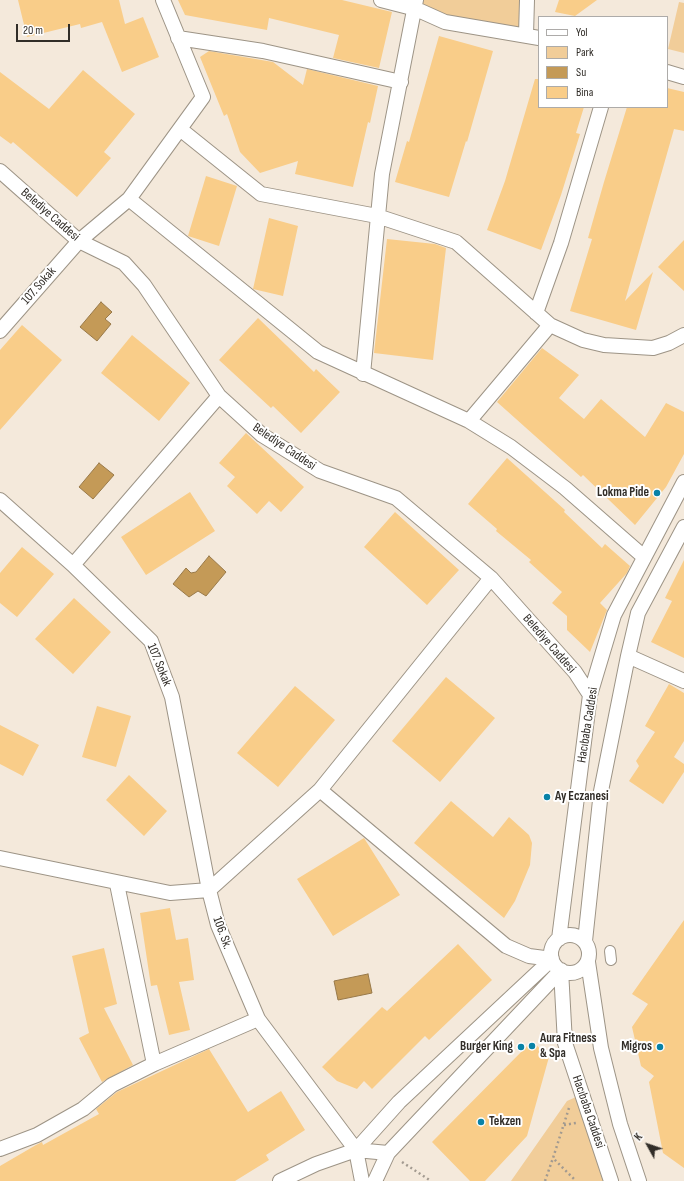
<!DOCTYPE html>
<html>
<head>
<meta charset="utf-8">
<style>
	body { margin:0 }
	#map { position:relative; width:684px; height:1181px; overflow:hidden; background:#f4e9db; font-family:"Sofia Sans Condensed",sans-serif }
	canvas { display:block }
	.legend { position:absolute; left:538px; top:16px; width:130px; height:92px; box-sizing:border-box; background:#fff; border:1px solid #adaba9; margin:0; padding:5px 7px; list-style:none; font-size:12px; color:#312d28 }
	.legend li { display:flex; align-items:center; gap:8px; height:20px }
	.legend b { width:20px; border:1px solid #adaba9 }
	.north { position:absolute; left:628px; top:1125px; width:40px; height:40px; -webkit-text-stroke:3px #fff; paint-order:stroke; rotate:310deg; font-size:11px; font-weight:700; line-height:16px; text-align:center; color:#312d28 }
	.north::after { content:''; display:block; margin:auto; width:14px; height:18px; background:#312d28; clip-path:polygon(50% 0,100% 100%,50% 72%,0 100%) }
	.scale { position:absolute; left:16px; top:24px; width:54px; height:18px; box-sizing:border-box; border:2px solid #312d28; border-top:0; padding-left:5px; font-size:12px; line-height:14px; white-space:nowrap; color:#312d28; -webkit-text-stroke:3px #fff; paint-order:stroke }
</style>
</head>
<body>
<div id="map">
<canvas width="684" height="1181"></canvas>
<ul class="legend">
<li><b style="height:5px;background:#fff"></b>Yol</li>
<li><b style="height:11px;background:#f1cd99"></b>Park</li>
<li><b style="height:11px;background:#c49a57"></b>Su</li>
<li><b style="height:11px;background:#f9cd89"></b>Bina</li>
</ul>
<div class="north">K</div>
<div class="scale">20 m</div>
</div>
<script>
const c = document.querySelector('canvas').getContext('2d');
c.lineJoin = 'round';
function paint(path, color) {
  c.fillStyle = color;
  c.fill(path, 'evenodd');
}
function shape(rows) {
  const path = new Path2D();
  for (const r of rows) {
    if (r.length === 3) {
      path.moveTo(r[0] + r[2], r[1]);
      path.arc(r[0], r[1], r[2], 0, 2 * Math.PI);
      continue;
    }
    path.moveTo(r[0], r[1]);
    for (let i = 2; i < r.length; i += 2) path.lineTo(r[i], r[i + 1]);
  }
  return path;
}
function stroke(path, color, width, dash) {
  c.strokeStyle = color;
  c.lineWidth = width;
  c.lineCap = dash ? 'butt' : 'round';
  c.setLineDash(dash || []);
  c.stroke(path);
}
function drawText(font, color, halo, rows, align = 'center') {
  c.font = font + ' "Sofia Sans Condensed",sans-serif';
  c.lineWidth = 4;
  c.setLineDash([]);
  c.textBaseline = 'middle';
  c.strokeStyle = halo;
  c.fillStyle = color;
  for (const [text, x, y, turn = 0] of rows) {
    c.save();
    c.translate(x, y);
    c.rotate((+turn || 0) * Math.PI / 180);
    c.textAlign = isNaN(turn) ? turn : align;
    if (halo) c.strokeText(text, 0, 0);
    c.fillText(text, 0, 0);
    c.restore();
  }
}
paint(shape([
	[421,0,522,0,520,29,447,18,421,5],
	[679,2,684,3,684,53,668,49],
	[576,1097,603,1181,511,1181,567,1101]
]), '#f1cd99');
const water = shape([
	[101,302,112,312,105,319,111,324,97,341,80,327,101,302],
	[99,463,114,475,93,499,79,487,99,463],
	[209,556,226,572,206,596,198,591,189,597,173,584,186,568,191,573,196,572,209,556],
	[368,974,372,993,338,1000,334,981,368,974]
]);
paint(water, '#c49a57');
stroke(water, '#987949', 1);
paint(shape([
	[18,0,119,0,125,24,143,17,159,57,122,72,102,22,81,28,80,24,27,37],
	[178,0,342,0,392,12,379,68,333,58,339,35,269,18,267,30,185,15],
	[559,0,597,0,575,16,555,12],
	[439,36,493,51,467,142,466,141,449,197,395,182,407,141,409,142],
	[209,51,273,62,303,85,307,69,378,86,370,123,368,122,353,187,295,174,298,161,260,173,240,152,227,114,224,116,200,57],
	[83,70,135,114,104,152,111,158,77,197,13,142,11,144,0,136,0,72,49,109],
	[535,79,539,79,539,107,584,107,576,133,580,134,561,195,541,250,487,230,505,181],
	[667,88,684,92,684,131,674,129,625,301,653,272,636,330,570,311,592,239,588,238,604,182,627,107,667,107],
	[206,176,237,186,219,246,188,236],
	[269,218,298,226,283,296,253,289],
	[387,239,435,244,446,248,433,360,374,353],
	[684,240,684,291,658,267],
	[258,318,314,372,316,369,340,392,301,433,273,406,271,408,219,360],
	[22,325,62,360,0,430,0,350],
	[132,335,190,383,159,421,101,373],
	[542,348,579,375,559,398,584,419,601,399,645,437,666,403,684,412,684,454,666,487,635,525,583,475,581,477,497,402],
	[246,433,304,487,281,512,269,501,257,514,227,486,235,477,219,463],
	[507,458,565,510,564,512,602,548,605,544,630,566,627,573,600,603,607,610,590,652,567,630,567,616,552,603,562,592,529,562,531,560,496,531,497,529,468,504],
	[190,492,215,531,146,575,121,537],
	[395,512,459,570,427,605,364,547],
	[22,547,54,574,17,617,0,603,0,573],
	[684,560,684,658,651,642,672,601,665,598],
	[74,598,111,632,73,674,35,639],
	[446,677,495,718,440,782,392,741],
	[669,684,684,693,684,741,674,757,684,764,684,772,663,804,629,781,639,766,636,761,655,732,645,726],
	[295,686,335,720,278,787,237,753],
	[97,706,131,716,116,767,82,757],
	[0,725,39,745,23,776,0,764],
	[129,775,167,811,144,836,106,800],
	[451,801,493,837,509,817,529,835,532,843,530,865,515,901,504,918,414,843],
	[364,838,400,895,333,936,297,879],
	[170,908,176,940,188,938,194,980,179,982,190,1030,169,1035,157,985,151,986,140,913],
	[684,920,684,1168,663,1153,649,1082,654,1076,641,1066,632,1027,648,1004,632,994],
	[458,944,492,980,429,1040,425,1036,372,1089,364,1081,357,1089,337,1081,322,1067,382,1007,387,1011],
	[104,948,117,1004,104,1008,133,1065,102,1082,79,1038,89,1033,72,956],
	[532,1041,549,1057,527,1136,485,1181,470,1181,432,1142],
	[209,1049,248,1112,281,1091,305,1130,266,1155,269,1160,235,1181,0,1181,0,1166,36,1145,42,1142,43,1145,99,1114,96,1109,117,1092]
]), '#f9cd89');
const pedestrian = shape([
	[610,951,611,960]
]);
const minor = shape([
	[381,0,416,9,445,22,539,38],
	[526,35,527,0],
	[178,38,263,51,401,82],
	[667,72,684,77],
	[180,129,261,194,377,216,456,242,550,325,583,340,604,345,653,348,669,343,684,335],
	[0,171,79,241,124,263,144,285,219,396,262,435,320,471,396,498,491,578,575,672,590,695],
	[129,199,203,97,163,0],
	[536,313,561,243,601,107],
	[0,331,79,241,129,199,318,352,469,421,511,447,565,488,644,557],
	[363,374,382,174,416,0],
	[469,421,550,325],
	[0,500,73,565,151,641,172,697,209,890],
	[73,565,219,396],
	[628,656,684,681],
	[320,790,506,946,529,956,552,959],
	[0,858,170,893,209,890,218,925,258,1019,356,1150,362,1181],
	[117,884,154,1064],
	[209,890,320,790,491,578],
	[570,954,19],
	[559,939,590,695,614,615,684,482],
	[585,941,601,791,628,656,638,613,684,527],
	[588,962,601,1048,620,1124,639,1181],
	[561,970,565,1043,611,1181],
	[0,1149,37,1135,83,1109,112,1085,154,1064,258,1019],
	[356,1150,399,1102,552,959],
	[280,1181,316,1164,356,1150,388,1153],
	[375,1181,388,1153,561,970]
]);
stroke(pedestrian, '#9d9486', 12);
stroke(minor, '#9d9486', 16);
stroke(shape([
	[569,1108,553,1158,576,1181],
	[564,1125,576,1123],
	[402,1162,431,1181],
	[545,1181,553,1158]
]), '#a29a90', 2.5, [2, 3]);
stroke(pedestrian, '#fff', 10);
stroke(minor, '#fff', 14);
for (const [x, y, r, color] of [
	[657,493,4,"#0882a7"],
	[547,797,4,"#0882a7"],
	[532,1046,4,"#0882a7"],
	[521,1047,4,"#0882a7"],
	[660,1047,4,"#0882a7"],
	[481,1122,4,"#0882a7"]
]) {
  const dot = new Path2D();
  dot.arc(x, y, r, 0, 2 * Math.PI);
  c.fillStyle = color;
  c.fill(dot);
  stroke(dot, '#fff', 1.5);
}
drawText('13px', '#312d28', '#fff', [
	["Belediye Caddesi",50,215,41],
	["107. Sokak",39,286,-49],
	["Belediye Caddesi",284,447,34],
	["Belediye Caddesi",549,644,49],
	["107. Sokak",159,665,68],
	["Hacıbaba Caddesi",588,725,-81],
	["106. Sk.",222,933,70],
	["Hacıbaba Caddesi",588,1112,71]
]);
drawText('bold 13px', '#312d28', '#fff', [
	["Lokma Pide",649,493],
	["Ay Eczanesi",555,797,"left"],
	["Aura Fitness",540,1039,"left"],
	["& Spa",540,1054,"left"],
	["Burger King",513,1047],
	["Migros",652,1047],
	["Tekzen",489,1122,"left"]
], 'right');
</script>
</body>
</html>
